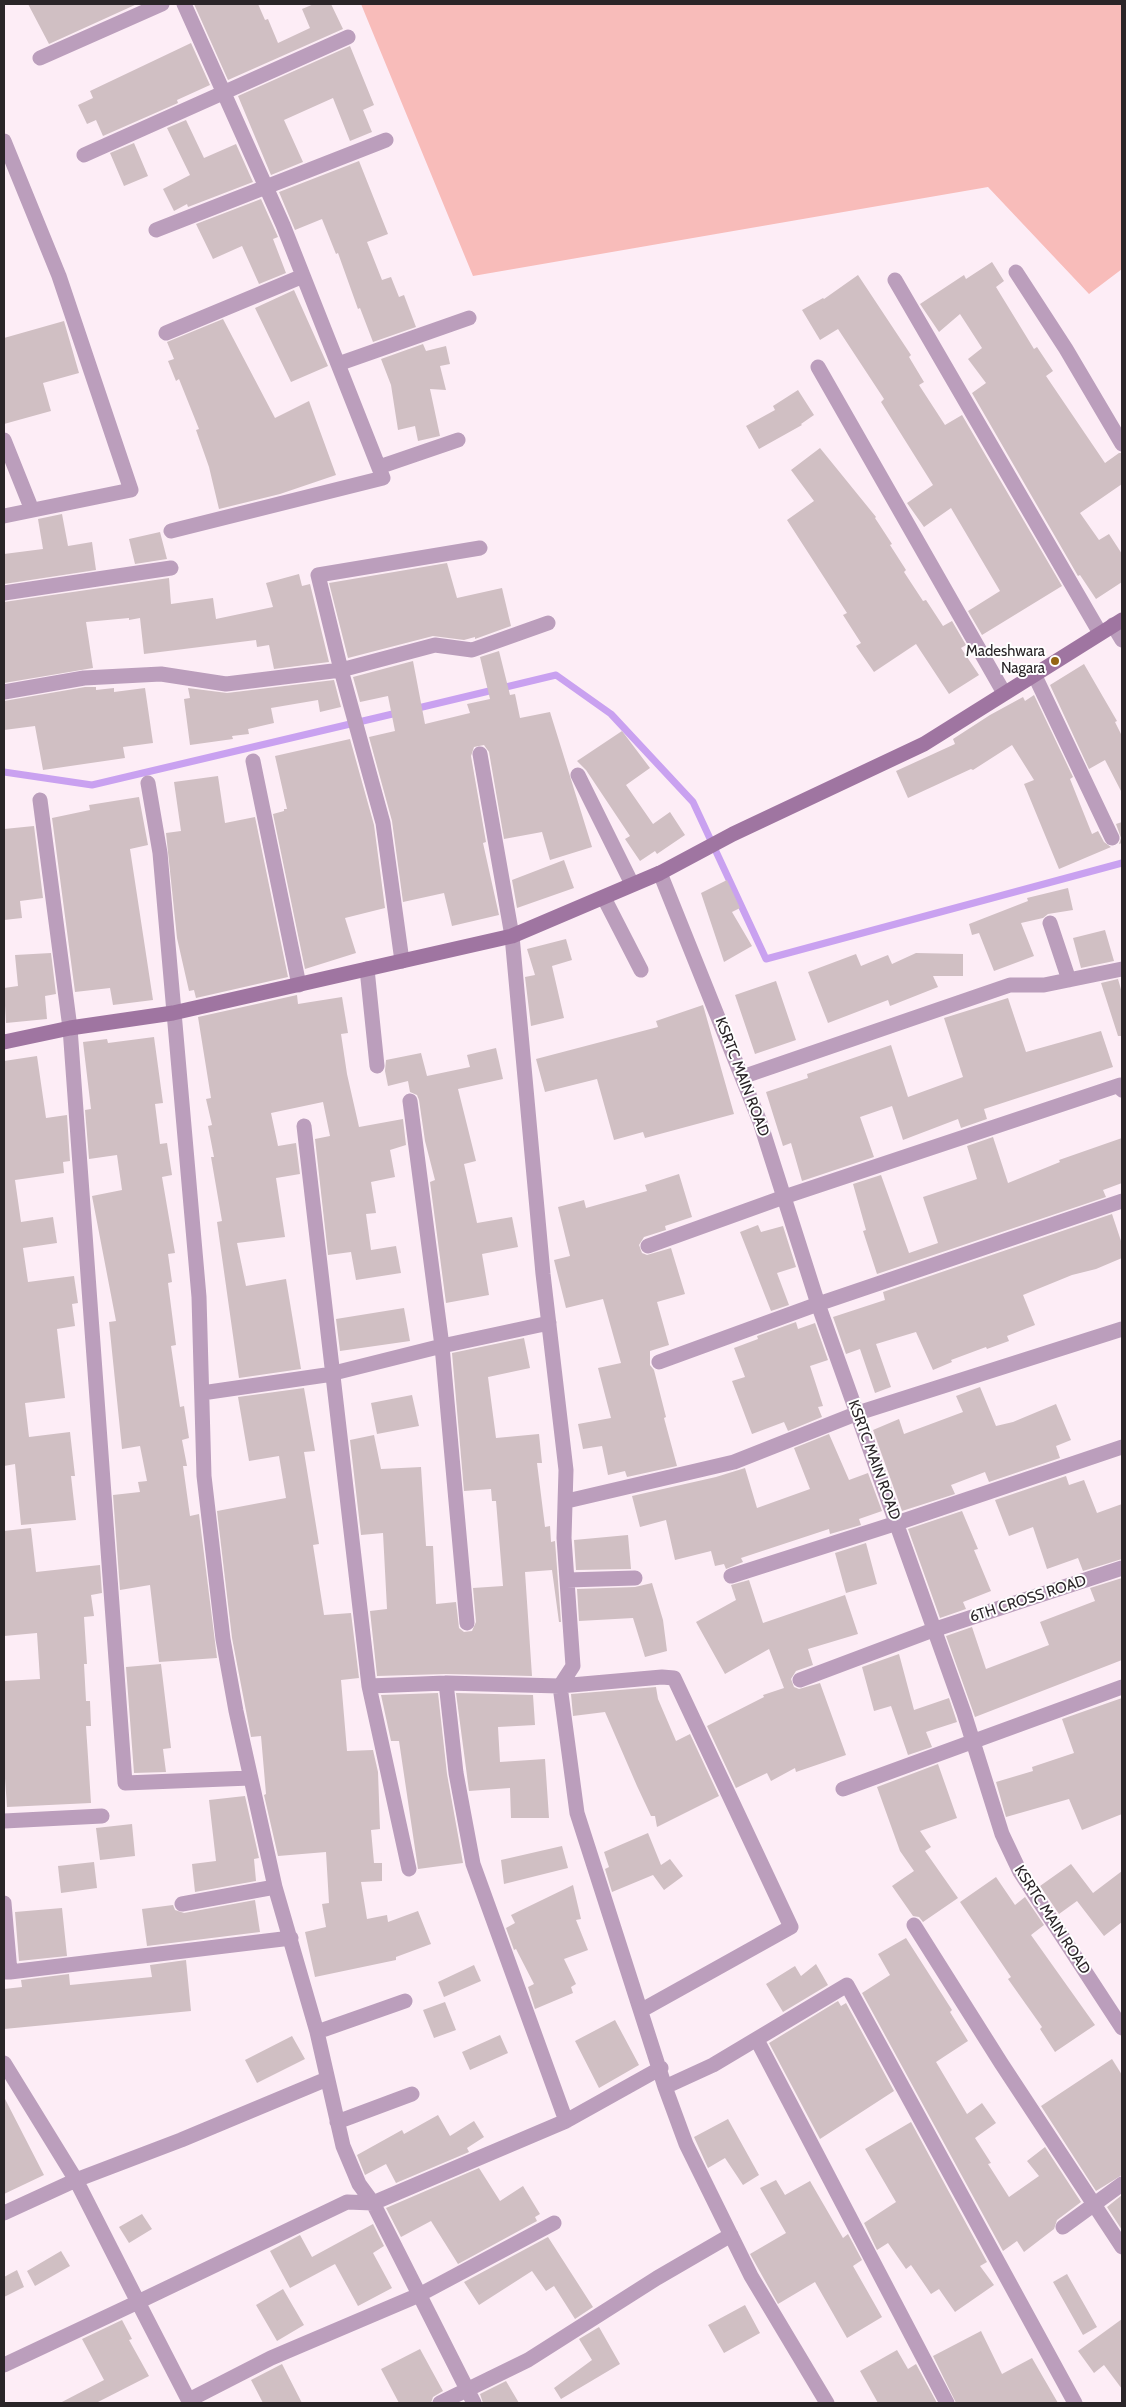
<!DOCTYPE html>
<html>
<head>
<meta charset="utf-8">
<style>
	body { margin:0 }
	#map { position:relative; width:1126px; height:2407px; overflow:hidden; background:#fdedf6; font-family:Cabin,sans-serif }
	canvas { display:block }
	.frame { position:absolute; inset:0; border:5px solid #2a2528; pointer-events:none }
</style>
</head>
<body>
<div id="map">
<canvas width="1126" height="2407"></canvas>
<div class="frame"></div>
</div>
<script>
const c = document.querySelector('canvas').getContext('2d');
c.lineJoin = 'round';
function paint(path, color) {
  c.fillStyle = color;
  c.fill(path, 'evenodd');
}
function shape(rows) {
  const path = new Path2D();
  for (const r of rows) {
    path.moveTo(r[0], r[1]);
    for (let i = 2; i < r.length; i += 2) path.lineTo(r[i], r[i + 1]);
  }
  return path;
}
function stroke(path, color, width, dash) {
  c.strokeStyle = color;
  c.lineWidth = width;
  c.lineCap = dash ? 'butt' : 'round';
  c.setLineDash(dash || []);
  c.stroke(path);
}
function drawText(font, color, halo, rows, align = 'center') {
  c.font = font + ' Cabin,sans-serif';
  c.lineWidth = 4;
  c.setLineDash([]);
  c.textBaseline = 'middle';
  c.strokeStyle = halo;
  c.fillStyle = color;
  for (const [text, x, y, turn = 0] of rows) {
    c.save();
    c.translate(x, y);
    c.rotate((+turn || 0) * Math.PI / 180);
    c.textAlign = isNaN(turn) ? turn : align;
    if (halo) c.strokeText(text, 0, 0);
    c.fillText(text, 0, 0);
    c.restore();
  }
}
paint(shape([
	[361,4,1122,4,1122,269,1089,294,988,187,473,276]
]), '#f8bcba');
stroke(shape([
	[414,709,556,675,611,714,693,802,766,959,1122,863],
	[4,772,92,785,401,712]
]), '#c9a1f0', 7);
paint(shape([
	[28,4,137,4,49,44],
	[194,4,258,4,265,20,268,19,278,43,310,28,302,9,314,4,331,4,343,29,228,80],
	[191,43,210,85,177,100,178,103,103,136,96,120,87,124,78,105,93,98,90,91],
	[350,46,374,105,363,110,372,132,350,141,333,98,284,120,303,162,271,175,238,96],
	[186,120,204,158,236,144,253,182,188,207,187,204,174,211,163,189,190,175,167,128],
	[134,143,148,176,124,186,110,153],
	[359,161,388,234,367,242,382,280,391,277,399,297,404,295,416,327,373,342,360,308,358,309,338,253,336,254,322,219,295,230,279,192],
	[261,199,278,237,273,239,286,273,259,284,242,246,213,259,196,224],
	[992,262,1004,281,996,287,1034,349,1037,347,1053,371,1046,376,1105,463,1119,453,1122,453,1122,484,1080,513,1099,540,1109,534,1122,554,1122,582,1096,599,1080,575,1078,576,972,393,986,383,968,359,982,348,960,314,939,332,920,304,964,275,966,279],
	[858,275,911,355,909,357,924,382,919,385,945,425,962,415,1062,586,982,635,968,611,1000,591,951,508,924,527,907,503,933,485,881,402,884,399,838,329,820,340,802,310,823,298,824,299],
	[294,290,328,366,291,382,255,308],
	[223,319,275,418,309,401,336,475,280,494,219,509,209,467,196,430,199,429,179,379,176,381,168,361,174,359,167,342],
	[64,321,79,373,43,383,51,411,4,424,4,338],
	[423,344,426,351,446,346,450,364,440,366,446,390,430,389,440,436,418,441,415,426,398,430,391,385,381,359],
	[798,390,814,415,801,424,802,425,759,449,746,426,775,410,773,406],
	[820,448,876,517,875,518,892,544,890,545,906,570,904,572,923,601,926,600,943,626,952,621,966,645,961,648,979,675,949,694,916,644,874,672,856,646,861,643,843,615,847,613,787,520,814,501,791,470],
	[62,514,68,546,92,542,96,570,4,584,4,554,43,549,38,519],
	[160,532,167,559,135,564,129,539],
	[447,563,457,598,502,588,511,626,475,639,475,637,464,640,433,636,348,658,329,583],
	[299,574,302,586,310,584,329,662,274,669,269,645,257,647,256,640,144,654,140,618,129,620,129,618,86,622,93,668,4,683,4,602,169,578,171,604,213,598,216,619,273,607,266,583],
	[499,651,510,695,515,694,520,718,550,712,592,847,550,860,542,832,504,839,489,752,484,745,474,747,471,756,486,842,483,843,499,915,452,926,444,893,403,902,392,821,369,737,395,731,388,696,360,702,353,677,413,661,425,724,470,713,467,704,490,699,480,657],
	[1084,664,1117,721,1115,722,1122,736,1122,793,1105,760,1089,769,1050,685],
	[334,680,341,707,320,712,318,700,271,708,274,723,248,729,249,734,232,736,233,739,190,745,184,699,190,698,188,688,227,693],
	[85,687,96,687,96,690,114,688,114,692,145,688,153,743,123,747,125,758,43,770,35,726,4,730,4,701],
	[1034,695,1073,777,1070,779,1092,834,1098,831,1104,842,1111,847,1059,869,1024,784,1034,780,1012,745,973,770,971,769,908,798,896,771,955,744,953,739,990,715,1023,697,1025,701],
	[622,731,650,768,626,785,653,824,670,812,685,835,657,854,655,851,640,861,625,839,630,836,586,770,577,761],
	[350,739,374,825,385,908,345,918,356,953,305,969,273,814,284,811,284,809,287,809,275,756],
	[218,776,225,823,255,817,288,977,196,998,194,990,189,991,177,938,166,833,181,831,174,782],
	[139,797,148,845,130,849,153,1000,113,1005,110,988,75,992,52,818,90,810,89,805],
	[1122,822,1122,843,1119,844,1121,838,1116,824],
	[34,826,43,898,20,901,22,918,4,920,4,829],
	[564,860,574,888,517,908,512,880],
	[727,880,740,908,732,912,752,946,724,962,701,893],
	[1068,888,1073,910,1048,914,1043,918,1021,923,1034,956,994,971,979,933,972,935,969,924,1028,901,1027,898],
	[1105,930,1114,961,1081,968,1073,938],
	[566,939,572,960,552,966,564,1018,531,1026,525,977,535,975,527,949],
	[51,953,56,994,45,996,47,1019,6,1023,4,988,18,986,15,955],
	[916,953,963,954,963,976,933,976,938,987,890,1006,888,1000,828,1023,808,972,856,954,861,966,888,955,892,964],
	[1118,979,1122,993,1122,1036,1118,1036,1101,983],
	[776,981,796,1040,755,1054,735,995],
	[297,995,298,1004,342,997,348,1033,341,1034,347,1074,359,1127,403,1119,406,1145,390,1150,395,1177,371,1182,376,1213,366,1214,371,1250,396,1246,401,1273,356,1280,351,1252,328,1255,315,1139,330,1136,323,1102,271,1113,278,1146,296,1143,300,1174,276,1178,285,1237,237,1243,246,1286,286,1279,301,1369,239,1378,217,1222,222,1221,211,1157,214,1157,208,1126,212,1125,206,1099,211,1098,198,1017],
	[1008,998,1026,1052,1101,1031,1113,1067,984,1109,987,1119,961,1128,958,1119,903,1140,892,1106,860,1117,874,1157,802,1181,791,1143,783,1146,766,1092,808,1078,807,1074,891,1045,908,1097,963,1077,944,1018],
	[703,1005,734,1114,645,1138,643,1132,614,1140,597,1079,545,1092,536,1059,658,1027,656,1021],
	[154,1037,163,1103,155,1104,160,1144,167,1143,172,1175,162,1177,175,1253,168,1254,172,1282,168,1283,176,1345,171,1346,180,1407,184,1406,189,1438,182,1440,187,1466,183,1466,190,1516,199,1514,217,1658,159,1662,150,1585,120,1590,113,1495,140,1492,138,1482,147,1481,140,1446,122,1449,109,1322,116,1321,92,1196,122,1190,117,1155,89,1159,85,1110,91,1109,83,1042,107,1039,108,1043],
	[496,1048,503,1079,458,1089,476,1161,464,1164,477,1223,512,1217,518,1247,482,1254,489,1295,446,1303,430,1182,435,1180,425,1141,419,1100,417,1095,410,1092,408,1081,388,1086,385,1071,386,1060,421,1053,427,1076,470,1067,467,1055],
	[37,1056,46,1118,67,1115,70,1161,63,1162,64,1173,15,1180,21,1222,53,1217,57,1243,23,1248,28,1282,74,1276,78,1303,72,1304,75,1326,57,1329,65,1398,25,1403,29,1437,70,1432,75,1476,71,1476,76,1520,21,1525,15,1464,4,1466,4,1061],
	[993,1137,1008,1183,1060,1162,1059,1160,1122,1138,1122,1183,1103,1190,1106,1197,877,1274,863,1231,866,1230,853,1184,881,1175,909,1253,938,1243,923,1197,977,1179,967,1146],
	[679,1174,692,1217,665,1226,666,1230,644,1237,639,1245,642,1253,647,1255,671,1248,685,1294,657,1302,669,1345,650,1351,650,1365,654,1370,666,1417,664,1418,677,1466,627,1477,625,1471,608,1475,602,1446,583,1449,578,1424,611,1418,598,1368,621,1363,603,1299,566,1308,554,1260,570,1256,558,1207,584,1200,586,1208,647,1191,645,1185],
	[1112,1214,1122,1244,1122,1258,1096,1269,1072,1275,1023,1295,1035,1325,1007,1336,1009,1341,987,1349,986,1347,951,1360,952,1362,933,1370,916,1332,876,1344,891,1387,875,1393,860,1349,846,1354,833,1317,885,1300,883,1292],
	[758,1225,761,1232,783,1226,796,1267,777,1273,789,1305,771,1311,740,1232],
	[404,1308,410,1341,340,1351,336,1319],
	[796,1322,798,1329,815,1323,828,1360,810,1366,823,1406,818,1407,822,1417,788,1431,784,1422,752,1434,732,1381,745,1377,734,1348,758,1339,757,1336],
	[524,1338,530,1368,488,1377,496,1438,539,1434,542,1463,537,1463,545,1527,550,1526,551,1542,555,1541,561,1622,559,1622,552,1570,525,1572,532,1676,446,1674,377,1676,370,1611,387,1609,383,1533,361,1535,350,1440,374,1435,381,1469,421,1467,426,1546,433,1546,436,1604,456,1602,459,1628,464,1632,472,1631,476,1622,473,1588,503,1586,496,1501,492,1501,491,1489,464,1491,452,1353],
	[980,1387,996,1426,1013,1422,1056,1404,1071,1440,1056,1446,1060,1458,989,1482,985,1472,951,1485,955,1494,902,1511,873,1430,899,1419,904,1434,963,1412,956,1396],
	[304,1388,315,1451,304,1452,319,1544,313,1545,324,1615,351,1613,359,1678,341,1680,347,1751,373,1750,378,1772,380,1829,371,1830,374,1863,382,1863,382,1881,361,1882,367,1919,387,1915,388,1922,418,1911,431,1944,396,1957,396,1960,315,1977,305,1932,326,1927,322,1904,329,1903,326,1852,278,1856,264,1795,266,1794,261,1736,251,1737,232,1638,217,1511,286,1498,279,1456,249,1461,238,1397],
	[412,1395,419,1426,377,1434,371,1403],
	[829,1434,849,1480,868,1473,882,1511,859,1519,861,1525,830,1534,829,1529,741,1558,743,1562,726,1569,724,1564,715,1566,711,1551,675,1560,666,1520,640,1527,632,1496,716,1477,745,1468,757,1508,810,1489,794,1448],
	[1066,1476,1069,1485,1084,1480,1097,1513,1122,1504,1122,1559,1083,1571,1078,1558,1047,1569,1033,1527,1009,1536,995,1500],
	[962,1511,978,1549,974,1550,991,1591,963,1602,966,1609,940,1618,908,1529],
	[31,1528,36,1572,100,1565,102,1593,91,1595,94,1616,84,1617,87,1664,84,1664,86,1701,90,1701,91,1726,86,1726,91,1803,7,1807,4,1764,4,1681,40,1679,37,1633,4,1636,4,1531],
	[628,1535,631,1569,576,1570,574,1540],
	[866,1543,877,1584,846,1593,835,1553],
	[1122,1578,1122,1660,975,1717,946,1636,972,1627,986,1669,1049,1645,1040,1622,1095,1601,1090,1588],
	[749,1580,763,1623,845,1595,858,1634,808,1649,813,1665,796,1671,791,1679,794,1687,799,1689,820,1683,846,1755,796,1772,795,1768,771,1781,767,1773,736,1788,707,1726,764,1697,763,1695,784,1688,769,1649,725,1674,696,1622,736,1600,731,1585],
	[652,1583,663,1620,667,1651,645,1657,633,1618,579,1621,577,1589,635,1587],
	[899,1654,914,1710,949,1698,957,1722,926,1732,932,1747,908,1755,891,1706,874,1711,862,1667],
	[161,1664,171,1748,163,1749,166,1772,134,1773,126,1667],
	[656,1687,658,1699,676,1741,690,1734,719,1796,657,1827,655,1816,651,1816,637,1786,605,1712,573,1716,571,1694],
	[438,1693,447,1774,463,1863,418,1869,399,1741,391,1741,381,1695],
	[456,1693,533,1695,535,1725,498,1727,500,1762,545,1759,549,1818,511,1818,510,1788,469,1791],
	[1122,1698,1122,1814,1082,1830,1069,1799,1006,1817,996,1782,1033,1771,1032,1767,1074,1753,1062,1719],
	[938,1764,957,1818,920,1831,931,1847,925,1851,958,1898,923,1922,919,1917,913,1916,892,1886,914,1871,900,1851,877,1787],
	[245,1796,259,1858,254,1859,256,1881,195,1892,192,1864,216,1861,209,1800],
	[132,1824,135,1856,100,1860,96,1828],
	[648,1833,661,1865,670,1859,683,1876,664,1890,653,1875,612,1892,605,1869,609,1867,604,1852],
	[562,1846,568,1868,504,1884,501,1860],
	[94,1862,97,1888,61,1893,58,1866],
	[1071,1864,1093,1893,1122,1871,1122,1922,1104,1936,1077,1901,1059,1914,1040,1886],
	[996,1877,1015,1905,1025,1897,1044,1925,1031,1935,1095,2025,1055,2052,1040,2029,1042,2027,1008,1979,1011,1977,960,1902],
	[573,1885,581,1919,576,1920,588,1950,564,1959,576,1984,571,1987,573,1993,535,2009,528,1987,534,1984,516,1949,514,1950,506,1928,515,1923,511,1915],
	[255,1900,260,1932,147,1946,142,1909,173,1905,175,1910,184,1913],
	[62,1908,67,1956,19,1961,15,1912],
	[906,1938,952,2010,950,2012,968,2041,936,2062,967,2114,982,2103,996,2123,975,2138,991,2163,988,2164,1009,2197,1039,2176,1027,2161,1045,2147,1081,2202,1057,2220,1054,2229,1024,2252,1017,2241,1003,2251,862,1993,890,1975,878,1954],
	[186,1960,191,2011,4,2029,4,1989,22,1987,21,1980,69,1974,70,1985,152,1977,150,1965],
	[816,1964,828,1985,783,2012,766,1984,795,1966,801,1976],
	[474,1965,481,1981,444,1997,438,1982],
	[838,2001,841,2006,846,2003,894,2091,820,2139,769,2043],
	[445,2002,456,2030,434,2038,423,2010],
	[615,2020,639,2065,599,2088,575,2041],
	[500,2035,508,2053,470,2070,462,2052],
	[292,2036,305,2059,257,2083,245,2060],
	[1112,2059,1122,2075,1122,2175,1096,2191,1041,2106],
	[4,2097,44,2175,4,2194],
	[438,2115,450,2136,474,2121,484,2137,467,2148,469,2152,396,2183,386,2164,365,2175,357,2155,402,2130,404,2134],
	[728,2119,759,2175,743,2185,725,2158,708,2168,694,2137],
	[911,2122,987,2262,980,2266,994,2285,955,2312,939,2289,931,2294,911,2265,906,2269,888,2243,877,2250,864,2223,896,2202,865,2149],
	[479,2168,500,2201,523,2186,540,2214,535,2217,537,2221,458,2264,431,2221,401,2237,386,2208],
	[776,2180,785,2195,810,2181,843,2238,848,2234,862,2260,853,2266,882,2317,847,2338,815,2282,778,2304,750,2254,786,2233,760,2188],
	[1122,2195,1122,2230,1107,2207],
	[142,2214,152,2229,129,2243,119,2227],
	[373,2224,384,2246,373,2253,392,2288,358,2306,335,2264,290,2288,270,2251,300,2235,312,2257],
	[548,2237,593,2307,575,2319,554,2286,546,2291,532,2271,479,2305,464,2282],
	[61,2251,70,2266,35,2286,27,2271],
	[17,2270,24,2287,4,2297,4,2277],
	[1067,2274,1097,2327,1083,2335,1053,2282],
	[283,2289,304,2325,277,2341,256,2305],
	[745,2305,760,2333,724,2353,708,2325],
	[1122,2319,1122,2389,1104,2365,1094,2373,1078,2351],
	[122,2320,132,2339,129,2340,149,2376,96,2403,60,2403,104,2380,82,2339],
	[599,2327,620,2364,561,2399,554,2388,592,2360,579,2339],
	[981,2331,1002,2374,1032,2358,1058,2403,956,2403,933,2356],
	[420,2349,443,2391,433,2397,431,2403,399,2403,381,2369],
	[897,2350,908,2369,916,2364,937,2403,878,2403,860,2371],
	[282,2364,302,2403,263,2403,251,2380],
	[506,2381,519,2403,483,2403,480,2394]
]), '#d0bfc3');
stroke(shape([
	[40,58,162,4],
	[4,141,59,276,131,490,4,516],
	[84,155,348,37],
	[156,230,386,140],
	[1016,272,1066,349,1122,444],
	[895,280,1100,633],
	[166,333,303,276],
	[338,364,469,318],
	[818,367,1004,693],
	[4,440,32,510],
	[379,467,458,440],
	[171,531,383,478,283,225,184,4],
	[480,548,318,575,341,670,435,645,472,650,548,623],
	[4,593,171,568],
	[1113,625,1122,640],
	[1034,674,1112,838],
	[4,692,84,678,161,674,226,684,341,670,383,823,402,961],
	[480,754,512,936,543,1274,566,1470,564,1538,573,1666,560,1686,577,1813,665,2087,686,2144,751,2276,827,2403],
	[253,761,299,985],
	[578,775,632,884],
	[148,783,160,853,199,1297,204,1476,223,1639,236,1711,275,1887,317,2032,343,2146,359,2184,373,2203,474,2403],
	[40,800,70,1028,125,1783,250,1778],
	[660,873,760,1122,818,1304,964,1713,1002,1834,1020,1872,1122,2028],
	[604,898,641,970],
	[1050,923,1069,980],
	[367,969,377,1066],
	[742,1077,1010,985,1044,985,1122,969],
	[410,1101,442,1346,467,1623],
	[304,1126,369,1686,409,1869],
	[648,1246,784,1197,1120,1085,1122,1090],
	[659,1362,818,1304,1122,1201],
	[202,1393,326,1375,442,1346,549,1323],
	[567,1501,734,1462,858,1413,1122,1329],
	[731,1576,897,1523,1122,1447],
	[567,1580,635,1578],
	[800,1680,933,1630,1122,1568],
	[446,1683,456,1773,473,1864,566,2121],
	[369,1686,446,1683,560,1686,662,1677,674,1678,791,1927,642,2010],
	[843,1789,1122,1687],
	[4,1821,102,1816],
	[4,1903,10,1972,4,1972],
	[182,1904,275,1887],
	[914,1925,1001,2063,1122,2247],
	[10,1972,291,1938],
	[317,2032,405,2001],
	[757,2040,947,2403],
	[4,2063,76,2180,181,2140,327,2079],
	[665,2087,713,2065,847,1985,1075,2403],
	[337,2122,412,2094],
	[4,2213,76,2180,138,2302,4,2365],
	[1063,2227,1122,2184],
	[189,2400,271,2358,419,2295,554,2223],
	[190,2403,138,2302,347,2202,373,2203,566,2121,661,2068],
	[440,2403,528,2360,657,2278,731,2235]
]), '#bb9ebc', 15);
stroke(shape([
	[4,1042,70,1028,173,1013,512,936,660,873,733,834,924,744,1122,620]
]), '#9f75a1', 15);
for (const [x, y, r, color] of [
	[1055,661,5,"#946514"]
]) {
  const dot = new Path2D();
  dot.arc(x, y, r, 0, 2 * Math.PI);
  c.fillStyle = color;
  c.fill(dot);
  stroke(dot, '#fff', 2);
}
drawText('15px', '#2a2528', '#fff', [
	["Madeshwara",1045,652],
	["Nagara",1045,669]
], 'right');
drawText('15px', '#2a2528', '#fff', [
	["KSRTC MAIN ROAD",742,1077,69],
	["KSRTC MAIN ROAD",874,1460,70],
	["6TH CROSS ROAD",1028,1599,-18],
	["KSRTC MAIN ROAD",1052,1920,57]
]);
</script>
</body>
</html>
